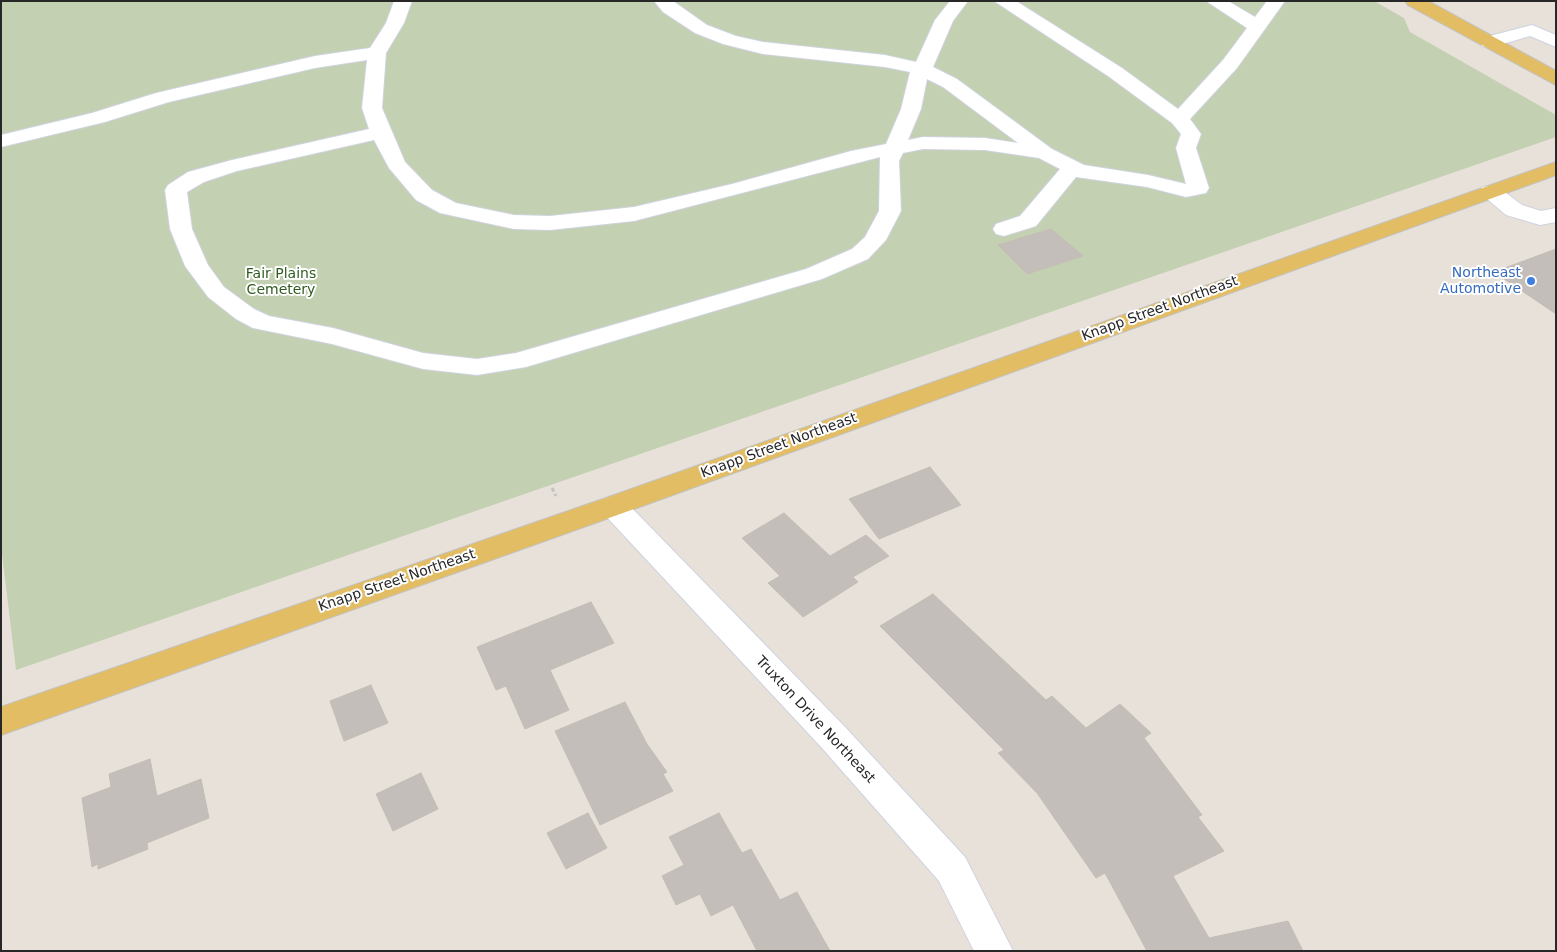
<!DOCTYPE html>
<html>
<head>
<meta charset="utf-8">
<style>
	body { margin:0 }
	#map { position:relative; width:1557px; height:952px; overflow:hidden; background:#e8e1d9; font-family:"DejaVu Sans",sans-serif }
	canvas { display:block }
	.frame { position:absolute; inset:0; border:2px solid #272727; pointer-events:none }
</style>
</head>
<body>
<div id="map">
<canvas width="1557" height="952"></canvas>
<div class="frame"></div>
</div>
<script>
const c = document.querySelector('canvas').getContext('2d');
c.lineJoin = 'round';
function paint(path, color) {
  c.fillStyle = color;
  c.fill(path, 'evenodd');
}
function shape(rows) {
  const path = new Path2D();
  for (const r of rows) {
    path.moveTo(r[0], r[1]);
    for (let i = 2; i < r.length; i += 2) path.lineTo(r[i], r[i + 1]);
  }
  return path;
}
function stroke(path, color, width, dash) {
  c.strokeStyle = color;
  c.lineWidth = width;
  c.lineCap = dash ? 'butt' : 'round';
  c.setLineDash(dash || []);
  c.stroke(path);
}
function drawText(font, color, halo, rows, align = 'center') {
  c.font = font + ' "DejaVu Sans",sans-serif';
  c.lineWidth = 4;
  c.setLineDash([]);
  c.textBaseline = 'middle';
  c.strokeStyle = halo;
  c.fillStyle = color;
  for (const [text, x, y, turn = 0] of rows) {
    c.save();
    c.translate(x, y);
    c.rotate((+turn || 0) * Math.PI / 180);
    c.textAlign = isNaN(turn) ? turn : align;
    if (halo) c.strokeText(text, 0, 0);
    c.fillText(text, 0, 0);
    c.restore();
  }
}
paint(shape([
	[1,1,1374,1,1404,18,1410,32,1556,115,1556,137,16,670,1,545]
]), '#c3d0b2');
const building = shape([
	[1051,229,1083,256,1027,274,998,245,1051,229],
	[1556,249,1556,314,1494,272,1556,249],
	[930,467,961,505,879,539,849,499,930,467],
	[784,513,830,556,866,535,889,556,853,577,858,582,803,617,768,583,780,576,742,538,784,513],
	[933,594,1046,700,1052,696,1086,728,1120,704,1151,733,1144,738,1202,815,1198,817,1224,851,1173,876,1209,938,1288,921,1303,951,1147,951,1105,873,1096,878,1037,793,998,753,1004,750,880,626,933,594],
	[591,602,614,643,550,670,569,710,525,729,506,686,496,690,477,647,591,602],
	[371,685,388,723,344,741,330,701,371,685],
	[625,702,647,744,667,772,663,774,673,791,600,825,555,731,625,702],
	[150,759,157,796,201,779,209,818,147,843,148,849,98,869,98,864,92,867,82,798,111,787,109,774,150,759],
	[421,773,438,809,393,831,376,794,421,773],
	[588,813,607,848,566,869,547,833,588,813],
	[719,813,742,853,751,849,780,900,797,892,830,951,757,951,733,905,711,916,700,894,676,905,662,876,684,865,669,837,719,813]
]);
paint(building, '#c3beb9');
stroke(building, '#c3bdb4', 1);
const minor = shape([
	[394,1,412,1,404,23,386,53,382,108,405,162,432,190,456,203,514,215,550,216,634,207,732,184,851,151,886,144,901,109,910,72,885,67,763,54,723,44,695,33,663,12,654,1,673,1,707,25,736,36,763,42,885,55,916,62,935,20,950,1,968,1,953,21,933,67,957,79,1052,149,1084,165,1148,175,1186,184,1176,148,1181,134,1172,123,1108,76,994,1,1016,1,1122,68,1178,109,1223,60,1247,28,1206,1,1228,1,1255,17,1267,1,1285,1,1237,68,1190,119,1201,134,1196,148,1209,188,1206,193,1186,197,1147,187,1076,177,1036,226,1004,236,996,234,993,229,996,224,1020,216,1060,169,1039,158,985,150,923,149,903,153,899,161,901,211,886,240,868,259,822,279,526,367,477,375,423,369,332,344,253,328,236,319,208,297,185,266,170,229,165,190,168,185,188,172,232,160,369,129,362,108,367,60,315,68,169,102,105,122,1,147,1,135,92,113,156,93,315,56,370,48,386,23,394,1],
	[927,79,943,87,1018,143,985,138,923,137,908,140,921,109,927,79],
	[374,140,389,168,416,200,440,213,514,229,550,230,634,221,880,157,879,211,865,237,852,249,806,269,516,353,477,359,423,353,333,328,269,316,254,309,224,287,208,265,192,229,187,192,204,182,237,171,374,140],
	[1532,25,1556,35,1556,47,1530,36,1489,48,1482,46,1480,42,1482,38,1532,25],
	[1490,186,1498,187,1522,205,1541,211,1556,208,1556,222,1540,225,1506,215,1479,192,1482,187,1490,186],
	[613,496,623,499,846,728,965,857,1013,951,974,951,939,881,822,748,603,513,599,506,603,499,613,496]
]);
const major = shape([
	[1405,1,1428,1,1556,71,1556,85,1408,5,1405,1],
	[1556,162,1556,175,623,513,1,735,1,707,603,499,1556,162]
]);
stroke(minor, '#cfd3df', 2);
stroke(major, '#c3c3c3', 2);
stroke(shape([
	[552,488,556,496]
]), '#c3c3c3', 3, [4, 2.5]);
paint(minor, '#fff');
paint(major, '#e2bd64');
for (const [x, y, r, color] of [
	[1531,281,5,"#3f7fe0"]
]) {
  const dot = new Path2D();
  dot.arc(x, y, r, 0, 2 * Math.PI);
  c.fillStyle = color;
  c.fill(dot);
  stroke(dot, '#fff', 2);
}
drawText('14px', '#366cbe', '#fff', [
	["Northeast",1521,273],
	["Automotive",1521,289]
], 'right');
drawText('14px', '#2f5b1f', '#fff', [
	["Fair Plains",281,274],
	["Cemetery",281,290]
]);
drawText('14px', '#272727', '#fff', [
	["Knapp Street Northeast",1160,309,-20],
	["Knapp Street Northeast",779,446,-20],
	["Knapp Street Northeast",397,581,-19],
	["Truxton Drive Northeast",815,720,47]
]);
</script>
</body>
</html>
